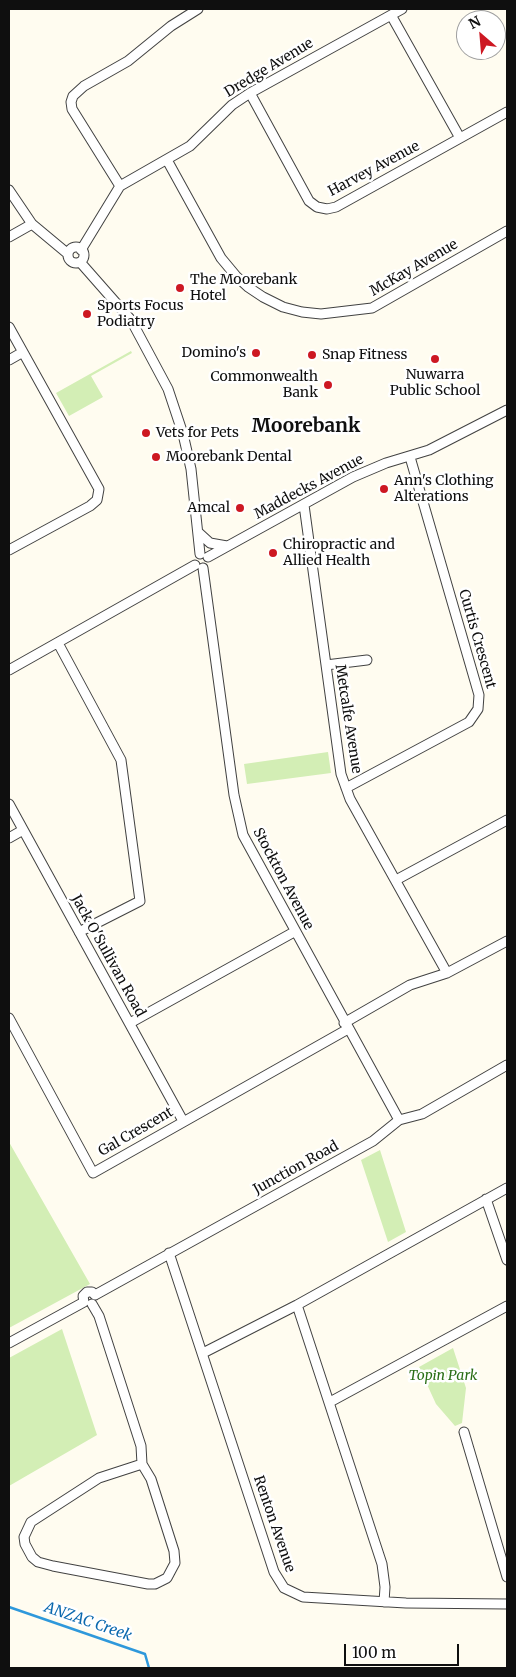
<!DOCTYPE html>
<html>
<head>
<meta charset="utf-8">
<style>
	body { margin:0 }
	#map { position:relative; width:516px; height:1677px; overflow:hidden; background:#fffcf0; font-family:Merriweather,serif }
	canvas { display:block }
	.frame { position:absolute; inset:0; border:10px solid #0f0f0f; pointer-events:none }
	.north { position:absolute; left:456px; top:10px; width:50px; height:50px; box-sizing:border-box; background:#fff; border:1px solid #9f9f9f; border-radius:50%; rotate:333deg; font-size:14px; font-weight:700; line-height:20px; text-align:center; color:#0f0f0f }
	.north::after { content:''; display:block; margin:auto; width:18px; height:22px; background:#cd1822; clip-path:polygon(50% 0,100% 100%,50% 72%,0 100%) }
	.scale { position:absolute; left:344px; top:1644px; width:115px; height:22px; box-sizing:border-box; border:2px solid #0f0f0f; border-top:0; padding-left:6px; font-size:15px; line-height:18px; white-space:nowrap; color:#0f0f0f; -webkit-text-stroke:4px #fff; paint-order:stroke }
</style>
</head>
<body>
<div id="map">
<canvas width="516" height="1677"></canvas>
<div class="frame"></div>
<div class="north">N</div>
<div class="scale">100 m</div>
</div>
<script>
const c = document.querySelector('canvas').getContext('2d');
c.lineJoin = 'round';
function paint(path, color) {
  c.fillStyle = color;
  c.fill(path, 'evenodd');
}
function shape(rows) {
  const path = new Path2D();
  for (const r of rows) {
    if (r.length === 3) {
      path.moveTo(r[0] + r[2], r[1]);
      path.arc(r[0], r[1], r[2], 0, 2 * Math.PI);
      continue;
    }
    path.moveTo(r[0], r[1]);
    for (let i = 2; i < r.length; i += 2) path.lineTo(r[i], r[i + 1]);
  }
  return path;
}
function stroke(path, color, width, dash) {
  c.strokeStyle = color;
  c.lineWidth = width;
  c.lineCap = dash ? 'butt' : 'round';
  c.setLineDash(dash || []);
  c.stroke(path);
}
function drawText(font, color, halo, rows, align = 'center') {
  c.font = font + ' Merriweather,serif';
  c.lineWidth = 5;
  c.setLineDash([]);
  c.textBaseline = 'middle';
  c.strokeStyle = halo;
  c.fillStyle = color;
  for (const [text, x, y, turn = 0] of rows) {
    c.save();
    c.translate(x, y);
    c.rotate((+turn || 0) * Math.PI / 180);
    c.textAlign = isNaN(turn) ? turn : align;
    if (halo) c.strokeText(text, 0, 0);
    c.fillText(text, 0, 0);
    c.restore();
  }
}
paint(shape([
	[131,351,132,353,91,376,103,397,69,416,56,393],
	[328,752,331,773,247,784,244,764],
	[9,1142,90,1284,9,1328],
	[380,1150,406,1232,388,1242,361,1160],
	[62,1329,97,1435,9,1486,9,1358],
	[453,1348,466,1388,462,1423,455,1426,436,1404,419,1367]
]), '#d3eeb5');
stroke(shape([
	[9,1607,145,1654,149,1668]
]), '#2e98db', 2.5);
const minor = shape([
	[391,15,460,138],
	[250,93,309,201,317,207,327,209,336,207,507,112],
	[167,160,221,258,236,276,248,287,263,297,283,307,302,312,321,314,372,308,507,231],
	[120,186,72,109,71,102,73,96,84,86,128,61,171,26,198,9],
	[9,190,32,224,68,254],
	[9,237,32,224],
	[76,255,8],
	[81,250,120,186,190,146,232,105,250,93,402,9],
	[80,262,131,320,168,389,183,434,191,469,200,554],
	[9,327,99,489,97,500,90,506,9,550],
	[9,360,23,352],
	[304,505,341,774,350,799,447,973],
	[198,532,210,543,227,546],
	[208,557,353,477,386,463,429,450,507,410],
	[203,568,234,795,243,835,399,1120],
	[58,643,121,760,140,901,79,932],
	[326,665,367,660],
	[9,670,195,565],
	[346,788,469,722,478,709,479,695,410,457],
	[9,804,183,1121],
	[9,838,23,830],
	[396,880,507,820],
	[9,1018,93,1173,348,1029],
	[130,1023,294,932],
	[344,1023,410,985,447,973,507,941],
	[486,1199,507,1260],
	[169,1253,274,1572,284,1588,303,1597,406,1603,507,1604],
	[95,1295,373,1141,399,1120,422,1114,507,1065],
	[84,1302,83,1296,87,1292,92,1292,95,1295],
	[92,1304,99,1316,141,1446,142,1464,151,1479,174,1551,175,1563,167,1578,155,1584,148,1584,53,1566,38,1562,32,1557,25,1544,24,1537,31,1522,99,1478,142,1464],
	[297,1305,382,1564,385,1587,384,1602],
	[9,1343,84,1302],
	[203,1353,297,1305,507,1188],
	[330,1402,507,1306],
	[464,1432,507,1577]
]);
stroke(minor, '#424242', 11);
stroke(minor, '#fff', 9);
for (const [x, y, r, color] of [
	[180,288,5,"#cd1822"],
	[87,314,5,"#cd1822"],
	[256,353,5,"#cd1822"],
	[312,355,5,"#cd1822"],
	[435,359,5,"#cd1822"],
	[328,385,5,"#cd1822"],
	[146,433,5,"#cd1822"],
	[156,457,5,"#cd1822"],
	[384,489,5,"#cd1822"],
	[240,508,5,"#cd1822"],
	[273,553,5,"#cd1822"]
]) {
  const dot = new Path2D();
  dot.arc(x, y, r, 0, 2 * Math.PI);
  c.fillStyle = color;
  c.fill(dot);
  stroke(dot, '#fff', 2);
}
drawText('14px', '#0f0f0f', '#fff', [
	["Dredge Avenue",269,68,-31],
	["Harvey Avenue",374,169,-28],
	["McKay Avenue",414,268,-30],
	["Maddecks Avenue",309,487,-28],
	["Curtis Crescent",477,639,74],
	["Metcalfe Avenue",348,719,81],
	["Stockton Avenue",283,879,62],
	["Jack O'Sullivan Road",108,956,61],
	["Gal Crescent",136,1132,-30],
	["Junction Road",296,1168,-29],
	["Renton Avenue",274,1524,71]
]);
drawText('14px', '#0f0f0f', '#fff', [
	["The Moorebank",190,280],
	["Hotel",190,296],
	["Sports Focus",97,306],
	["Podiatry",97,322],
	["Domino's",246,353,"right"],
	["Snap Fitness",322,355],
	["Nuwarra",435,375,"center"],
	["Public School",435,391,"center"],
	["Commonwealth",318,377,"right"],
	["Bank",318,393,"right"],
	["Vets for Pets",156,433],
	["Moorebank Dental",166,457],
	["Ann's Clothing",394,481],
	["Alterations",394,497],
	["Amcal",230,508,"right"],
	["Chiropractic and",283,545],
	["Allied Health",283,561]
], 'left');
drawText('italic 14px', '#2a6e17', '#fff', [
	["Topin Park",443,1376]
]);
drawText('italic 15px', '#0a68ae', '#fff', [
	["ANZAC Creek",88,1622,19]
]);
drawText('bold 19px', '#0f0f0f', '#fff', [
	["Moorebank",306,427]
]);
</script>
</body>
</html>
